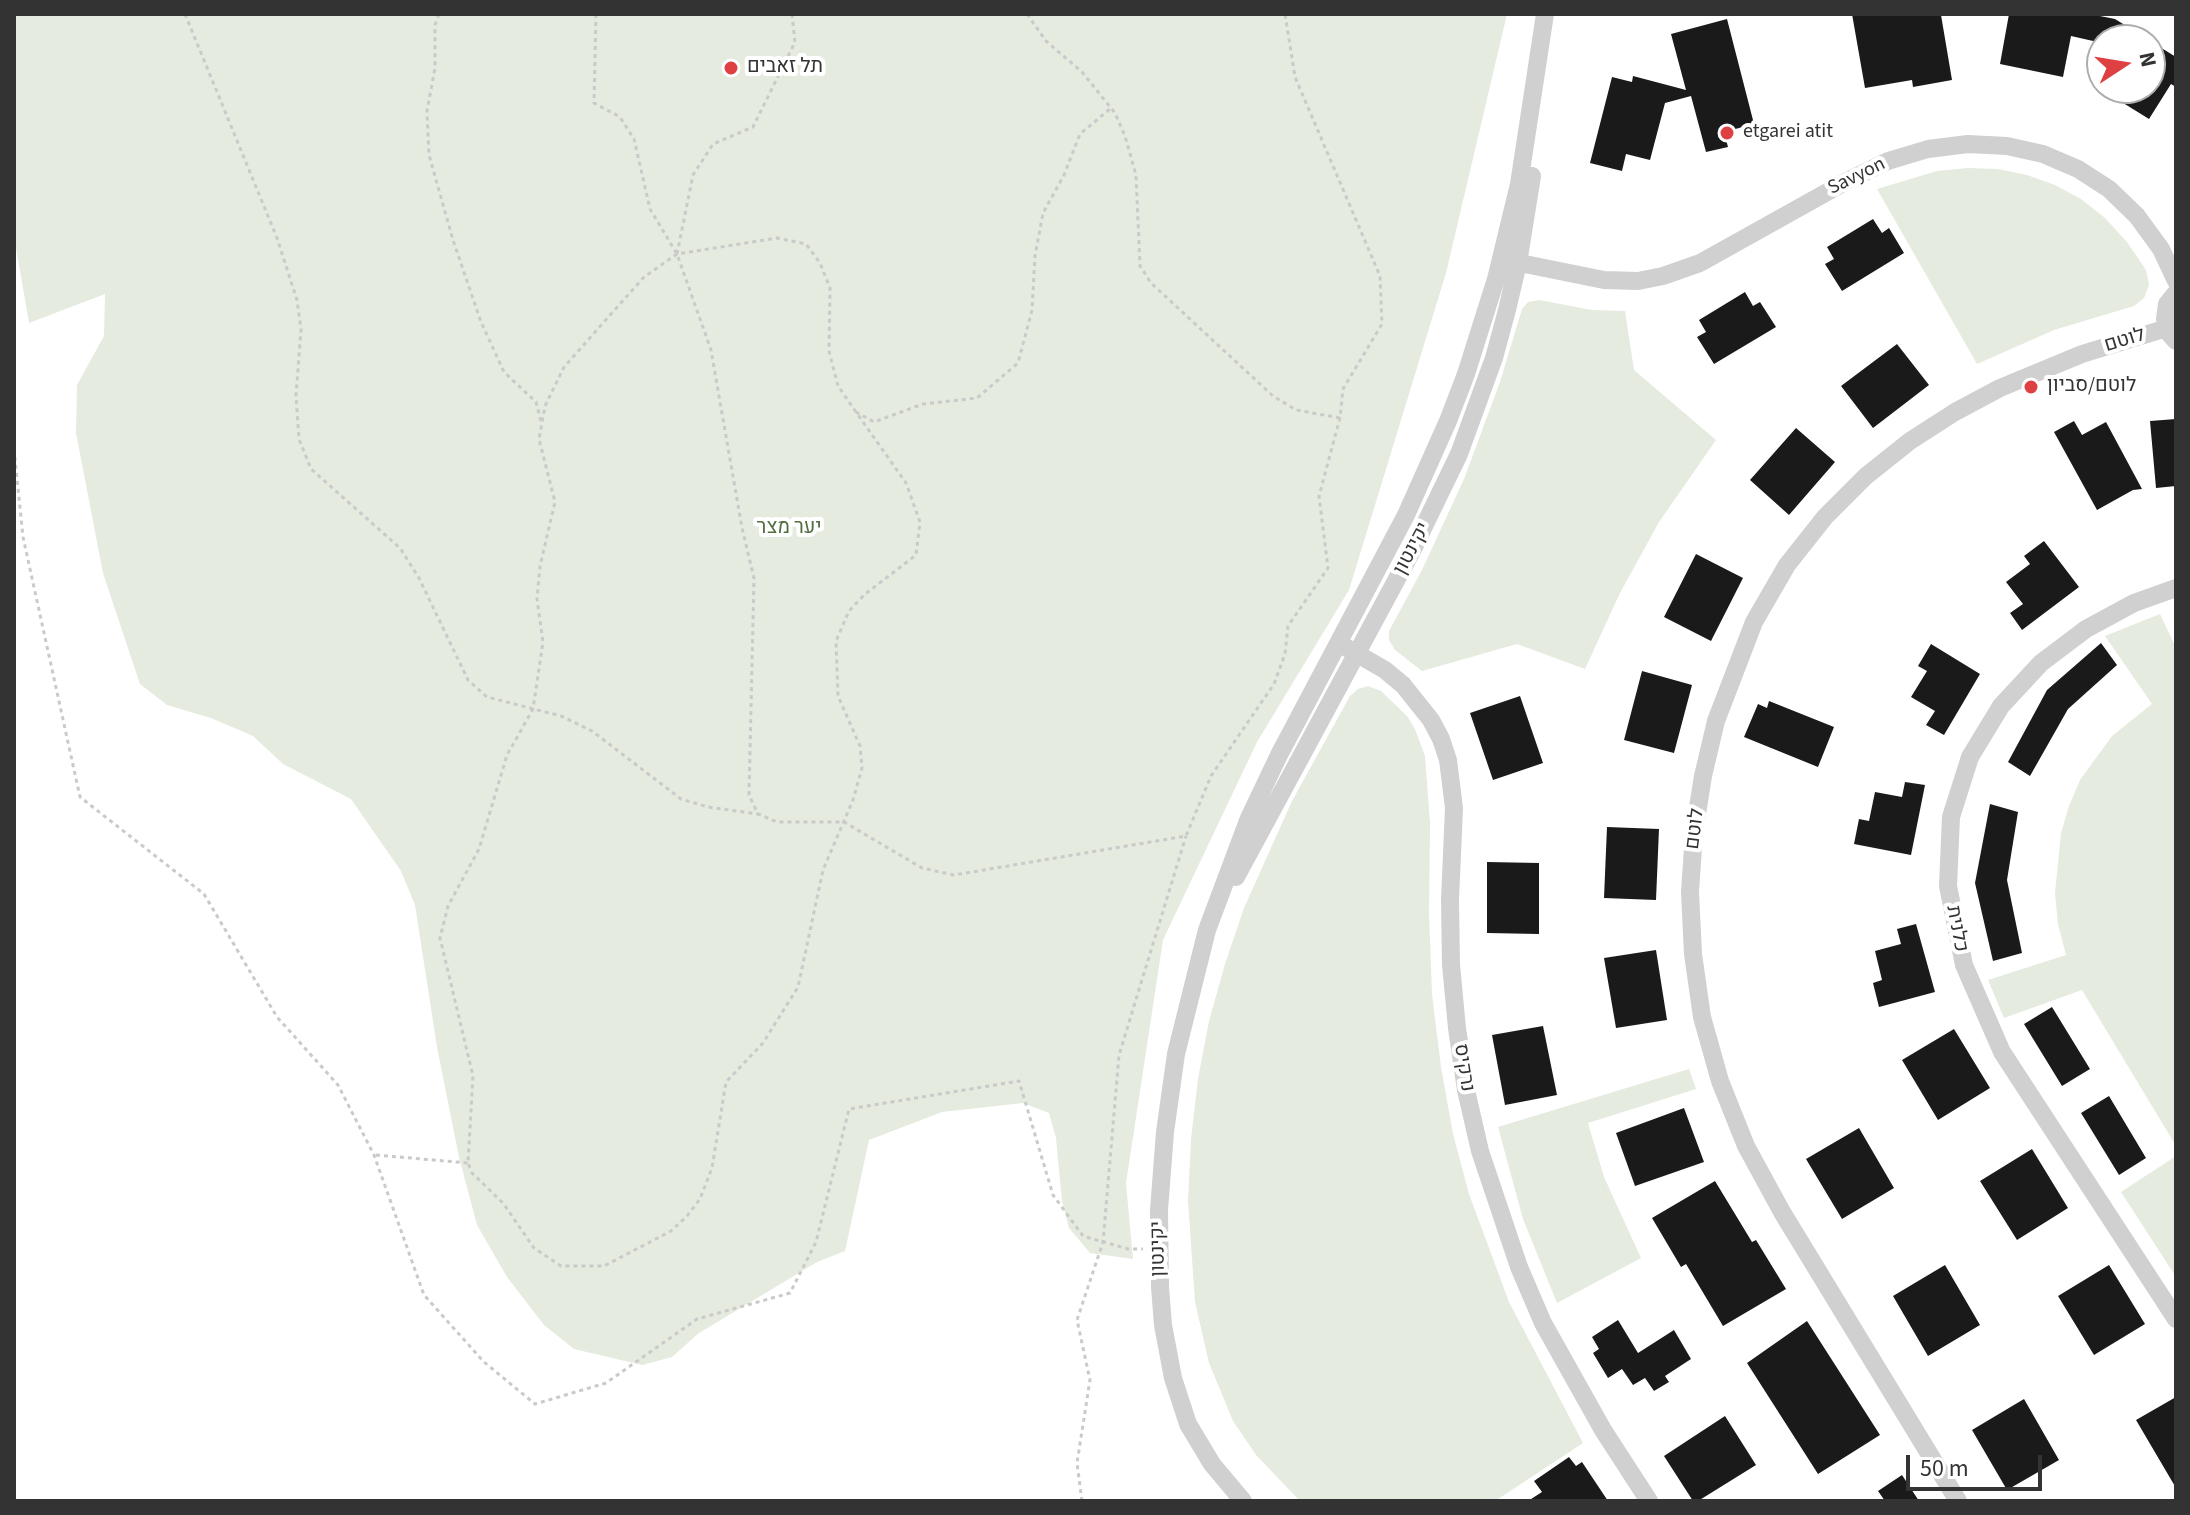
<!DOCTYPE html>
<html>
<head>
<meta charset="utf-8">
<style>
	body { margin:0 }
	#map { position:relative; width:2190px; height:1515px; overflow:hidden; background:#fff; font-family:"Source Sans 3",sans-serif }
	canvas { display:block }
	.frame { position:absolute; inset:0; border:16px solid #333; pointer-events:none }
	.north { position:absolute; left:2086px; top:24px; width:80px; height:80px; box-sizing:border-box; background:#fff; border:2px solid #adadad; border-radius:50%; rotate:78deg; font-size:22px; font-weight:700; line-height:32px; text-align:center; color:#333 }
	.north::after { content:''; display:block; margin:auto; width:28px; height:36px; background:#df4041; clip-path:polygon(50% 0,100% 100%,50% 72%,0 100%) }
	.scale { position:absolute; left:1906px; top:1455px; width:136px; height:36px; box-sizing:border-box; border:4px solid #333; border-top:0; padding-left:10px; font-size:24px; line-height:28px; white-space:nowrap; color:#333; -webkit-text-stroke:6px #fff; paint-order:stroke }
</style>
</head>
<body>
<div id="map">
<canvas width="2190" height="1515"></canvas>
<div class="frame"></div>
<div class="north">N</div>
<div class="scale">50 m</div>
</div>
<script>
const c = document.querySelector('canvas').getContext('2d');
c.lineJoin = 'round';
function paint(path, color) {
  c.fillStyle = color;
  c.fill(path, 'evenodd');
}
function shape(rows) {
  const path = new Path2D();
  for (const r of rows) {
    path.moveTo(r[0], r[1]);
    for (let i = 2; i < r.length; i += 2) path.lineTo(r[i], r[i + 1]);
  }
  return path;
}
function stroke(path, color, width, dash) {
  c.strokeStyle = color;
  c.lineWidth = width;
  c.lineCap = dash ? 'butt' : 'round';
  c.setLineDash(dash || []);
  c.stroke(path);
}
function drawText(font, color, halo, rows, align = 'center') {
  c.font = font + ' "Source Sans 3",Heebo,sans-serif';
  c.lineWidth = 8;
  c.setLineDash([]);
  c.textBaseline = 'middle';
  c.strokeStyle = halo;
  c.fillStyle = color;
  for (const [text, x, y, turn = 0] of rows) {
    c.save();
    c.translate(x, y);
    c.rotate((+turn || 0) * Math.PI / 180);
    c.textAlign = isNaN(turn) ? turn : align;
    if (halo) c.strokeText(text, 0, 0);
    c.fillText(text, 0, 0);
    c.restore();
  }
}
paint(shape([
	[14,14,1507,14,1446,273,1349,590,1257,742,1163,940,1126,1183,1133,1259,1090,1253,1069,1228,1062,1201,1056,1138,1049,1113,1023,1103,942,1112,869,1140,845,1251,817,1262,699,1333,672,1357,642,1365,574,1349,544,1325,507,1277,477,1225,459,1157,437,1047,415,905,401,871,351,799,283,764,253,736,211,718,167,705,140,684,103,573,76,433,77,385,104,336,105,294,29,323,14,236],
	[1968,168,1998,169,2027,175,2055,185,2081,199,2105,218,2127,242,2146,270,2149,285,2144,298,2134,306,2054,330,1977,364,1877,189,1937,171],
	[1539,300,1592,310,1625,311,1634,370,1716,440,1659,522,1620,593,1585,669,1517,644,1422,671,1395,650,1389,640,1389,631,1422,570,1464,479,1500,382,1522,309,1528,302],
	[2160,614,2176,648,2176,1146,2082,990,2004,1018,1988,980,2066,955,2058,924,2055,893,2061,833,2069,806,2080,780,2112,736,2152,704,2105,636],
	[1368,686,1381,691,1407,716,1415,729,1425,756,1430,823,1429,913,1432,994,1441,1067,1453,1134,1469,1194,1509,1302,1583,1443,1495,1501,1300,1501,1256,1455,1233,1421,1209,1363,1195,1302,1188,1201,1191,1139,1198,1079,1209,1021,1225,964,1244,908,1292,801,1350,696,1358,689],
	[1689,1069,1696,1089,1588,1123,1604,1177,1641,1258,1557,1303,1523,1219,1498,1127],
	[2176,1156,2176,1277,2121,1192]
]), '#e5ebdf');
paint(shape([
	[1852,14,1941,15,1952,80,1913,87,1912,80,1865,88],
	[2009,14,2090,14,2115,19,2149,40,2102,40,2102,43,2071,36,2063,77,2000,64],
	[1727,19,1754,124,1724,132,1728,147,1706,152,1691,96,1665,103,1650,160,1626,154,1622,171,1590,163,1612,77,1632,82,1633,76,1686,90,1671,34],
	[2150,41,2176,57,2176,87,2171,84,2149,119,2099,88,2150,88],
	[1873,219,1882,233,1889,228,1904,253,1842,291,1825,264,1834,259,1827,247],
	[1745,292,1753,306,1760,302,1776,327,1714,364,1697,337,1706,332,1699,320],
	[1897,344,1929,385,1873,428,1841,386],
	[2176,419,2176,486,2156,488,2150,421],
	[2074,421,2082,435,2106,422,2142,489,2133,490,2097,510,2054,432],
	[1796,428,1835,462,1789,515,1750,480],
	[2044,541,2079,587,2022,630,2010,613,2023,604,2006,582,2030,564,2024,556],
	[1696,554,1743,578,1711,641,1664,617],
	[2101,643,2117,665,2068,709,2030,776,2008,762,2047,690],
	[1931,644,1980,674,1944,735,1926,725,1935,711,1911,697,1927,671,1918,666],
	[1642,671,1692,685,1674,753,1624,740],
	[1520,696,1543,763,1493,780,1470,713],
	[1769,701,1834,727,1818,767,1744,737,1758,704,1767,708],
	[1905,782,1925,785,1911,855,1854,844,1859,819,1869,821,1875,792,1902,797],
	[1990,804,2018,812,2007,880,2022,953,1993,961,1975,883],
	[1607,827,1659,829,1656,900,1604,898],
	[1487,862,1539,863,1539,934,1487,933],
	[1916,924,1935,992,1879,1007,1873,983,1882,980,1875,951,1901,944,1897,929],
	[1656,950,1667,1020,1616,1028,1604,958],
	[2052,1007,2090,1069,2062,1086,2024,1024],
	[1543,1026,1557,1095,1505,1105,1492,1035],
	[1954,1029,1990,1088,1938,1120,1902,1060],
	[2109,1096,2146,1158,2119,1175,2081,1113],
	[1684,1108,1704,1162,1635,1186,1616,1133],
	[1859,1128,1894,1188,1842,1219,1806,1159],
	[2032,1149,2068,1208,2017,1240,1980,1181],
	[1715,1181,1752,1242,1756,1240,1786,1289,1723,1326,1686,1264,1681,1267,1652,1218],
	[1945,1265,1980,1325,1928,1356,1893,1296],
	[2109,1265,2145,1324,2094,1355,2058,1296],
	[1618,1320,1638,1353,1674,1330,1691,1359,1665,1376,1669,1382,1654,1391,1645,1378,1633,1385,1622,1369,1608,1378,1593,1353,1599,1349,1592,1337],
	[1807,1321,1880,1435,1818,1474,1747,1363],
	[2176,1397,2176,1488,2136,1420],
	[2024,1399,2059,1460,2007,1490,1972,1430],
	[1725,1416,1756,1465,1698,1501,1693,1501,1664,1456],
	[1569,1457,1576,1466,1582,1462,1608,1501,1528,1501,1542,1492,1534,1481],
	[1902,1475,1919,1501,1885,1501,1878,1491]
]), '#1a1a1a');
stroke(shape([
	[185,14,277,238,297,300,301,329,296,396,299,439,311,469,400,548,419,578,468,680,487,697,561,716,592,731,681,799,708,807,758,814],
	[439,14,435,25,435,68,427,111,429,155,453,240,481,322,504,372,536,402,541,421],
	[596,14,594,103,620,117,634,139,650,209,677,254,711,350,742,528,754,578,749,795,758,814,777,822,844,822,922,868,954,875,1186,836,1211,776,1274,684,1285,654,1288,626,1328,568,1319,496,1340,418,1343,389,1382,324,1380,276,1295,77,1285,14],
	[1027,14,1046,41,1082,72,1115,113,1125,136,1136,175,1140,266,1151,283,1273,396,1296,410,1340,418],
	[677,254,693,175,713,144,753,127,795,42,792,14],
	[856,412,838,386,829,351,830,288,820,263,806,244,777,238,677,254,644,277,564,367,545,406,539,439,555,502,540,566,537,599,543,642,533,709,507,755,479,849,448,906,440,938,473,1076,468,1163,472,1173,503,1203,534,1248,561,1266,604,1266,671,1231,687,1216,700,1199,712,1168,726,1082,763,1043,798,987,823,870,853,800,862,768,860,746,838,696,836,641,849,611,864,595,916,555,920,522,906,483,856,412,874,422,923,404,977,398,1018,363,1032,310,1035,256,1043,213,1064,175,1080,134,1111,108],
	[14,449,23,537,80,797,204,894,277,1017,338,1085,374,1155,424,1295,484,1362,535,1404,606,1383,697,1319,790,1293,816,1242,849,1109,1019,1081,1053,1195,1083,1236,1128,1249,1143,1249],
	[376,1155,468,1163],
	[1082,1501,1077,1463,1090,1380,1077,1320,1103,1242,1119,1055,1186,836]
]), '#cacaca', 3, [4, 4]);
stroke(shape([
	[1510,261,1604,280,1638,281,1663,276,1700,263,1847,181,1888,161,1928,149,1968,144,2007,146,2043,154,2078,169,2109,189,2137,216,2161,249,2176,281],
	[2176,293,2167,304,2165,319,2169,333,2176,341],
	[2176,588,2134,603,2086,629,2041,663,2001,706,1970,757,1951,817,1948,886,1964,965,2002,1052,2176,1319],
	[1347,648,1385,670,1403,685,1431,720,1441,739,1448,760,1454,808,1450,900,1451,965,1457,1028,1466,1090,1480,1151,1519,1267,1543,1323,1603,1430,1649,1501],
	[1236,877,1412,551,1459,454,1494,358,1507,310,1518,263,1532,176],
	[1243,1501,1212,1464,1188,1424,1173,1378,1163,1325,1160,1287,1159,1210,1165,1132,1176,1054,1207,930,1249,818,1279,755,1406,515,1448,421,1466,374,1496,279,1519,184,1545,14],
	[1958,1501,1782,1212,1746,1146,1720,1081,1702,1017,1693,954,1690,892,1694,833,1703,776,1716,721,1754,622,1787,565,1825,517,1866,476,1910,441,1955,412,2000,388,2082,354,2167,328]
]), '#d0d0d0', 18);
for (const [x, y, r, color] of [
	[731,68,8,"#df4041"],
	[1727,133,8,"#df4041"],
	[2031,387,8,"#df4041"]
]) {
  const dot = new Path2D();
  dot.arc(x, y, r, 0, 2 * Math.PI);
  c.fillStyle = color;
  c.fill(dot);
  stroke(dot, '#fff', 3);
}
drawText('20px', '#333', '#fff', [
	["תל זאבים",747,68],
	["etgarei atit",1743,133],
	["לוטם/סביון",2047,387]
], 'left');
drawText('20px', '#333', '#fff', [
	["Savyon",1857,177,-26],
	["לוטם",2125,341,-17],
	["יקינטון",1413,549,-62],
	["לוטם",1696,829,-83],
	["כלנית",1956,929,79],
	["נרקיס",1463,1068,81],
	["יקינטון",1159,1249,-91]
]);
drawText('20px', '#536e41', '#fff', [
	["יער מצר",789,529]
]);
</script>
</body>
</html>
